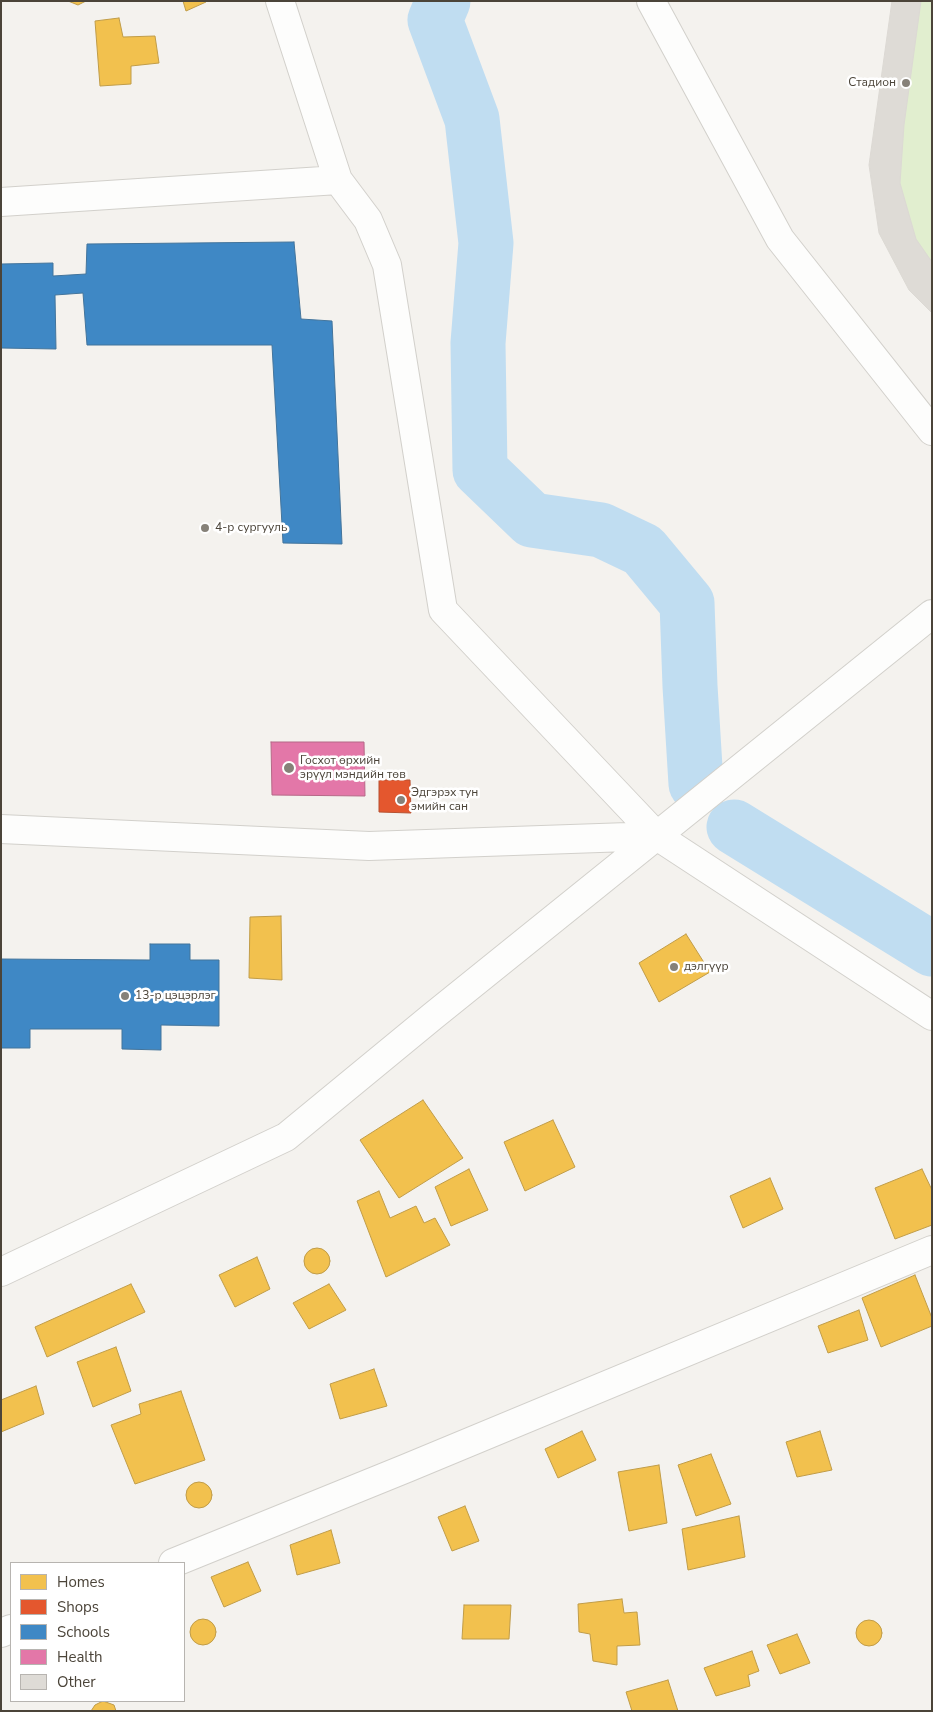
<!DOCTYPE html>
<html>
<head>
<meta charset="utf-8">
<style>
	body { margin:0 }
	#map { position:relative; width:933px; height:1712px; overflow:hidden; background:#f4f2ee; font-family:"Nunito Sans",sans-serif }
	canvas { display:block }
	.frame { position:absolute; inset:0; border:2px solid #4b4439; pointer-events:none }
	.legend { position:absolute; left:10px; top:1562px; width:175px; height:140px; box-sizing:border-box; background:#fff; border:1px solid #b7b4b0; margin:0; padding:6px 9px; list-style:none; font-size:15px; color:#4b4439 }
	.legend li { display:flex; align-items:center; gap:10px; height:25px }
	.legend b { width:25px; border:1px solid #b7b4b0 }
</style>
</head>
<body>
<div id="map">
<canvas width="933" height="1712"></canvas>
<div class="frame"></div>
<ul class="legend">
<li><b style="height:14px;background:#f2c14e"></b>Homes</li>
<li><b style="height:14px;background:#e4572e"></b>Shops</li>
<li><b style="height:14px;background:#3f88c5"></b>Schools</li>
<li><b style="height:14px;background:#e377a8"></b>Health</li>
<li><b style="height:14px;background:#dedbd6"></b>Other</li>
</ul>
</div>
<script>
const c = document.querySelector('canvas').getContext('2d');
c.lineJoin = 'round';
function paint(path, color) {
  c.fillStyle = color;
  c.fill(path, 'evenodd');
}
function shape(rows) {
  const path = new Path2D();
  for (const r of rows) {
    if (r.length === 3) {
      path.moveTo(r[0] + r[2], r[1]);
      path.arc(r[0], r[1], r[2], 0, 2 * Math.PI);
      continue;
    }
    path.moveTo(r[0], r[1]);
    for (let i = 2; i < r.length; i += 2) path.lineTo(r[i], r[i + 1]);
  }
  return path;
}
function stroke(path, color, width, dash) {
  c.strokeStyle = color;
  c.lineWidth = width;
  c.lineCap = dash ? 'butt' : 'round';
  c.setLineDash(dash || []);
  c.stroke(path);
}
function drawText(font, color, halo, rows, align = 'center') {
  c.font = font + ' "Nunito Sans",sans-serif';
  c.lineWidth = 5;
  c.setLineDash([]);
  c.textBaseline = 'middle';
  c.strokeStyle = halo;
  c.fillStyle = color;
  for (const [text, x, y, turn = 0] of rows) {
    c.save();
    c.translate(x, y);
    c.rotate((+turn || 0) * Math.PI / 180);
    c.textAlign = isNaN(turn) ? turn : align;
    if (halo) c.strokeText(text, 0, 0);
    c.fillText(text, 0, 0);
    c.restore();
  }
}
paint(shape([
	[892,1,932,1,932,313,909,290,879,233]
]), '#e1eecf');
const homes = shape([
	[68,1,86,1,78,5,68,1],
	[183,1,206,1,206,2,186,11,183,1],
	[119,18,123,37,155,36,159,63,131,66,131,84,100,86,95,21,119,18],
	[281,916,282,980,249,978,250,917,281,916],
	[686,934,710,972,659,1002,639,963,686,934],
	[423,1100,463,1158,399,1198,360,1140,423,1100],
	[553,1120,575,1167,525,1191,504,1142,553,1120],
	[469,1169,488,1210,451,1226,435,1187,469,1169],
	[922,1169,932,1190,932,1225,895,1239,875,1188,922,1169],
	[770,1178,783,1209,743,1228,730,1196,770,1178],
	[379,1191,390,1218,416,1206,424,1223,435,1218,450,1245,386,1277,357,1201,379,1191],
	[317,1261,13],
	[257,1257,270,1289,235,1307,219,1275,257,1257],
	[915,1275,932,1318,932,1326,881,1347,862,1298,915,1275],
	[131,1284,145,1312,47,1357,35,1327,131,1284],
	[329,1284,346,1310,309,1329,293,1303,329,1284],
	[859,1310,868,1340,828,1353,818,1326,859,1310],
	[116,1347,131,1391,93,1407,77,1362,116,1347],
	[374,1369,387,1406,340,1419,330,1384,374,1369],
	[36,1386,44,1414,1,1432,1,1400,36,1386],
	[181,1391,205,1460,135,1484,111,1425,141,1414,139,1404,181,1391],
	[582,1431,596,1460,558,1478,545,1449,582,1431],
	[820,1431,832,1470,797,1477,786,1442,820,1431],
	[711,1454,731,1504,696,1516,678,1465,711,1454],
	[659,1465,667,1523,629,1531,618,1472,659,1465],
	[199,1495,13],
	[465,1506,479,1541,452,1551,438,1517,465,1506],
	[739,1516,745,1557,688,1570,682,1529,739,1516],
	[331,1530,340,1563,297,1575,290,1545,331,1530],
	[248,1562,261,1591,224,1607,211,1577,248,1562],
	[622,1599,624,1613,637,1612,640,1645,617,1646,617,1665,593,1661,590,1634,579,1632,578,1604,622,1599],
	[464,1605,511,1605,509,1639,462,1639,464,1605],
	[203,1632,13],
	[869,1633,13],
	[797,1634,810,1663,780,1674,767,1645,797,1634],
	[752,1651,759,1671,748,1675,750,1686,716,1696,704,1668,752,1651],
	[668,1680,678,1711,632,1711,626,1692,668,1680],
	[103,1701,114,1705,116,1711,91,1711,95,1705,103,1701]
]);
paint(homes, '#f2c14e');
stroke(homes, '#c09c48', 1);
const shops = shape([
	[379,780,410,780,411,813,379,812,379,780]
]);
paint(shops, '#e4572e');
stroke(shops, '#b65131', 1);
const schools = shape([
	[294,242,301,319,332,321,342,544,283,543,272,345,87,345,83,293,55,295,56,349,1,348,1,264,53,263,53,276,86,274,87,244,294,242],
	[150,944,190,944,190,960,219,960,219,1026,161,1025,161,1050,122,1049,122,1029,30,1029,30,1048,1,1048,1,959,150,960,150,944]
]);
paint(schools, '#3f88c5');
stroke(schools, '#43749b', 1);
const health = shape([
	[271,742,364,742,365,796,272,795,271,742]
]);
paint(health, '#e377a8');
stroke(health, '#b56887', 1);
stroke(shape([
	[443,1,435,20,472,119,486,243,478,343,480,470,532,520,601,530,643,550,687,603,690,686,696,784],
	[734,827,932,949]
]), '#c0ddf1', 55);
const building = shape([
	[892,1,921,1,904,125,900,183,916,239,932,262,932,313,909,290,879,233,869,165,892,1]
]);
paint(building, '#dedbd6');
stroke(building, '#dcd9d4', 1);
const minor = shape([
	[280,1,338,180,368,220,387,265,443,610,657,836,932,1016],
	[651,1,780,239,932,431],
	[1,202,338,180],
	[1,829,369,846,657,836],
	[1,1272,286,1137,433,1016,932,614],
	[173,1563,407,1468,932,1250],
	[1,1633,11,1629]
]);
stroke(minor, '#d2d0cb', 30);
stroke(minor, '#fdfdfc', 28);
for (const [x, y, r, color] of [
	[906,83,5,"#868178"],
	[205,528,5,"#868178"],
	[289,768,6,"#868178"],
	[401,800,5,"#868178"],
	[674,967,5,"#868178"],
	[125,996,5,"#868178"]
]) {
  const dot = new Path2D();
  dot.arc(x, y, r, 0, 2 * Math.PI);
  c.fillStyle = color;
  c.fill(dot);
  stroke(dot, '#fff', 2);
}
drawText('12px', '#4b4439', '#fff', [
	["Стадион",896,83,"right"],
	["4-р сургууль",215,528],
	["Госхот өрхийн",300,761],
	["эрүүл мэндийн төв",300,775],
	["Эдгэрэх тун",411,793],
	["эмийн сан",411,807],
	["дэлгүүр",684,967],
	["13-р цэцэрлэг",135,996]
], 'left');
</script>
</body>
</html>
